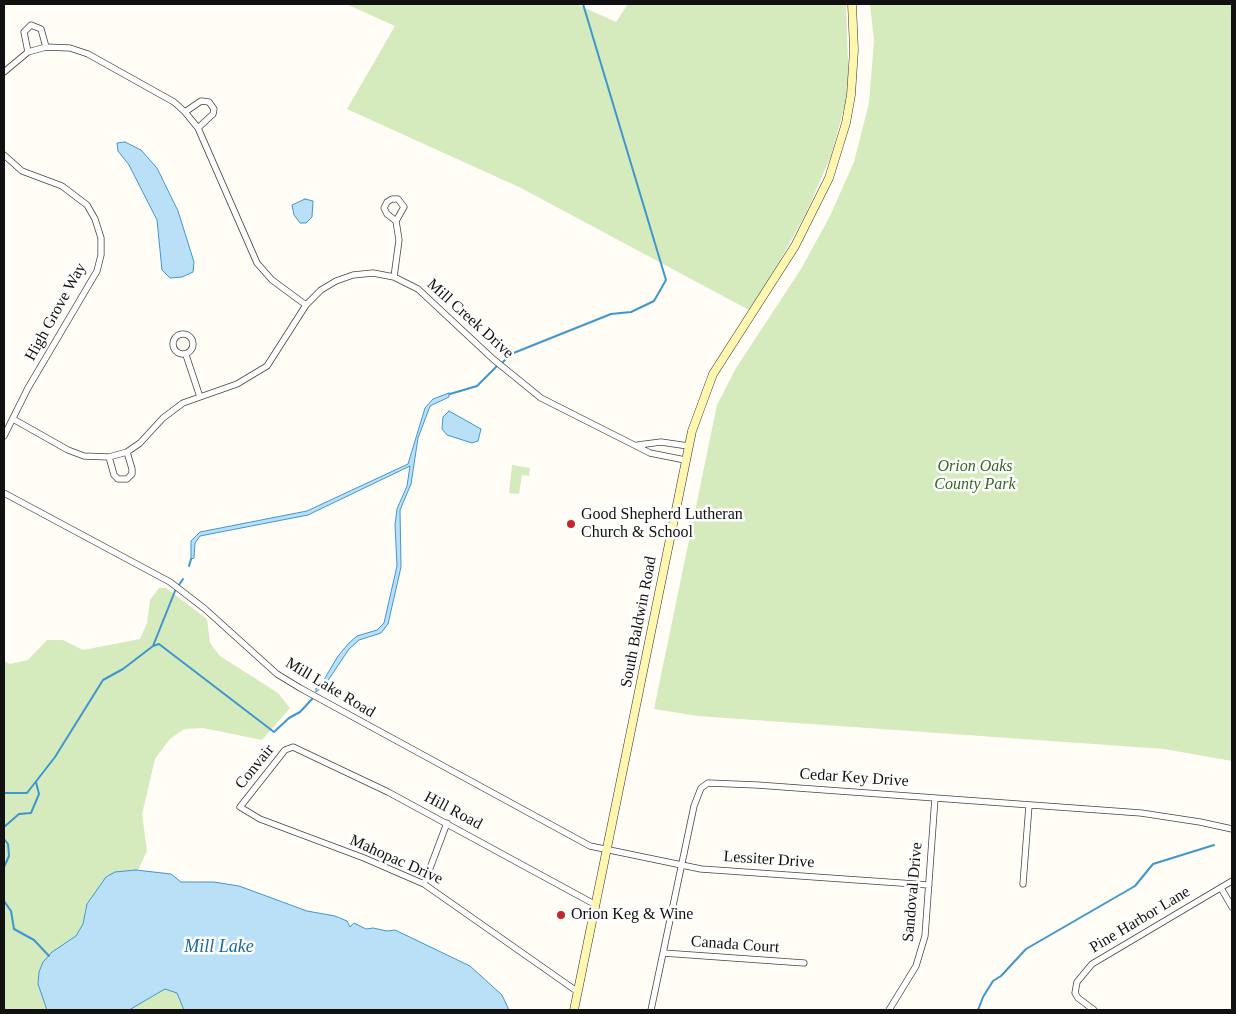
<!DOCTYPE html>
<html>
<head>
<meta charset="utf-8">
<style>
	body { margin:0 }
	#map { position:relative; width:1236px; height:1014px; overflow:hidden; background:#fffdf5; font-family:Georgia,serif }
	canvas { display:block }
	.frame { position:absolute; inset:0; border:5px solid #111; pointer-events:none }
</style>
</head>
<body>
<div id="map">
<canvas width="1236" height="1014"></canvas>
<div class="frame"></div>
</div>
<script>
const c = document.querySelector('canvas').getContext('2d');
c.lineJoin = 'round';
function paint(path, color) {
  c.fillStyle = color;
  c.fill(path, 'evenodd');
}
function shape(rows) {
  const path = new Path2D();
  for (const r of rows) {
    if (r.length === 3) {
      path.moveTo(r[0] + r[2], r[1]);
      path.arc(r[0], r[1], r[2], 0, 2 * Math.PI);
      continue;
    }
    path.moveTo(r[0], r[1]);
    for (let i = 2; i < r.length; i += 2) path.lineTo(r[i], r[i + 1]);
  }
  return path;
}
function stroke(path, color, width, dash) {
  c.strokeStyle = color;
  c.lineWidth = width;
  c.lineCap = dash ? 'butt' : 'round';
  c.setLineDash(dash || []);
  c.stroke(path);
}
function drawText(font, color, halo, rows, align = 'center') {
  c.font = font + ' Georgia,serif';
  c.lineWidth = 5;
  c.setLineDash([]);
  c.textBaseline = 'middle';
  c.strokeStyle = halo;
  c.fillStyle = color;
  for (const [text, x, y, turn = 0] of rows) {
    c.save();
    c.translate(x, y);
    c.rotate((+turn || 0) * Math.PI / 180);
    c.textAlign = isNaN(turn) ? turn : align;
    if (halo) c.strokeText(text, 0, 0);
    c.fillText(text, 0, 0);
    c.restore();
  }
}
paint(shape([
	[346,4,576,4,616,22,628,4,846,4,849,90,831,156,806,213,778,264,749,310,521,188,347,109,395,26],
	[870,4,1232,4,1232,761,1164,749,698,716,654,709,717,405,736,368,801,269,830,216,854,162,869,103,874,41],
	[512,465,530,468,529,476,522,475,519,494,509,493],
	[159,588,166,588,207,619,210,643,220,656,278,693,290,708,262,740,203,728,184,729,170,739,155,759,148,789,142,814,147,851,138,870,126,871,106,877,86,906,83,924,76,936,57,949,39,972,38,984,47,1010,4,1010,4,661,10,664,28,660,47,640,63,640,83,650,140,639,147,623,150,600],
	[165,989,177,993,184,1010,129,1010]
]), '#d5ebbd');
const water = shape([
	[125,142,141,150,157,168,178,211,194,262,193,272,182,277,170,278,162,270,157,220,129,165,118,151,117,143,125,142],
	[305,199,313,201,312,217,306,223,300,223,294,215,292,205,305,199],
	[449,393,449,397,430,406,418,438,411,484,400,510,401,567,388,624,381,633,359,640,349,649,325,685,316,692,316,688,322,683,338,656,349,643,357,636,377,630,384,623,397,566,395,525,397,509,407,486,410,466,308,515,200,536,195,543,194,558,191,559,191,541,200,532,307,511,408,464,425,408,433,399,449,393],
	[449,411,481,429,478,441,472,443,447,435,442,429,443,417,449,411],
	[136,870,171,874,181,882,214,882,239,886,307,911,335,916,347,921,350,927,354,923,366,929,373,928,387,931,395,930,470,966,502,995,509,1010,184,1010,177,993,165,989,129,1010,47,1010,38,984,39,972,43,962,52,952,76,936,83,924,87,904,106,877,115,872,136,870]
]);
paint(water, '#b9e0f7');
stroke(water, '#3f96cf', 1);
stroke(shape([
	[502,363,511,354,611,314,631,312,654,301,666,280,583,4],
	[450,394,477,386,498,365],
	[189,566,191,559],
	[153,646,175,591,183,579],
	[4,793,27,793,55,757,103,680,123,669,153,646,159,644,274,732,289,718,300,712,313,698],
	[4,827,19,814,31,813,39,794,36,782],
	[4,839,8,844,9,856,4,867],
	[4,901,11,911,14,929,34,940,49,956],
	[978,1010,983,997,993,981,1001,976,1026,949,1135,886,1153,864,1214,845]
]), '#3f96cf', 2);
const minor = shape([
	[28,52,24,32,31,25,41,29,46,47],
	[4,72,28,52,46,47,70,48,88,54,174,102,185,112,198,128,257,263,272,280,306,305],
	[185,112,201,101,209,102,214,109,213,114,198,128],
	[4,155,22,171,62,186,87,205,95,219,101,238,101,255,97,271,28,388,4,436],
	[394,277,399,240,396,221,404,207,398,199,392,199,387,202,384,208,387,214,396,221],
	[183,344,10],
	[186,355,200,397],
	[13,419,68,450,84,456,109,457,127,452,140,443,163,418,183,403,237,384,267,366,306,305,321,290,336,281,353,275,373,273,394,277,418,289,493,359,541,398,650,453,685,460],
	[638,445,661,442,688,446],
	[109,457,114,475,118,479,127,479,132,474,132,469,127,452],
	[4,493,170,582,205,609,277,674,300,688,590,846,701,869,929,885],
	[424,884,447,823],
	[1023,884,1029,805],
	[1221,888,1232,907],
	[663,953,804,963],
	[578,992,424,884,364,858,260,819,240,807,285,750,293,747,388,792,596,905],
	[651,1010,694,806,701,788,708,783,757,785,1141,813,1200,822,1232,829],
	[889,1010,916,966,925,936,935,798],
	[1094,1010,1078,998,1075,993,1077,982,1092,964,1232,881]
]);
const secondary = shape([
	[574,1010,692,431,713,374,795,246,829,178,846,123,851,95,854,50,852,4]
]);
stroke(minor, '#444', 7);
stroke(secondary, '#333', 9);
stroke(minor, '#fff', 5.5);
stroke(secondary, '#fff6b0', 8);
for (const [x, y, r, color] of [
	[571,524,5,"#c4262e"],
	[561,915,5,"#c4262e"]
]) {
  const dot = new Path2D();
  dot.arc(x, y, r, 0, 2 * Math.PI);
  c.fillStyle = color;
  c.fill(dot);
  stroke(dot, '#fff', 2);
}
drawText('16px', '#111', '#fff', [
	["High Grove Way",56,312,-61],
	["Mill Creek Drive",470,319,42],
	["South Baldwin Road",639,622,-79],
	["Mill Lake Road",330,688,31],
	["Convair",255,767,-51],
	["Cedar Key Drive",854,778,4],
	["Hill Road",453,811,28],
	["Mahopac Drive",396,860,24],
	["Lessiter Drive",769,860,4],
	["Sandoval Drive",913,892,-85],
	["Pine Harbor Lane",1140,920,-31],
	["Canada Court",735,945,4]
]);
drawText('italic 16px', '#2f6b1f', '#fff', [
	["Orion Oaks",975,467],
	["County Park",975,485]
]);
drawText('16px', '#111', '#fff', [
	["Good Shepherd Lutheran",581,515],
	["Church & School",581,533],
	["Orion Keg & Wine",571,915]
], 'left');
drawText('italic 18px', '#1768a6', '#fff', [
	["Mill Lake",219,947]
]);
</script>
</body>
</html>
